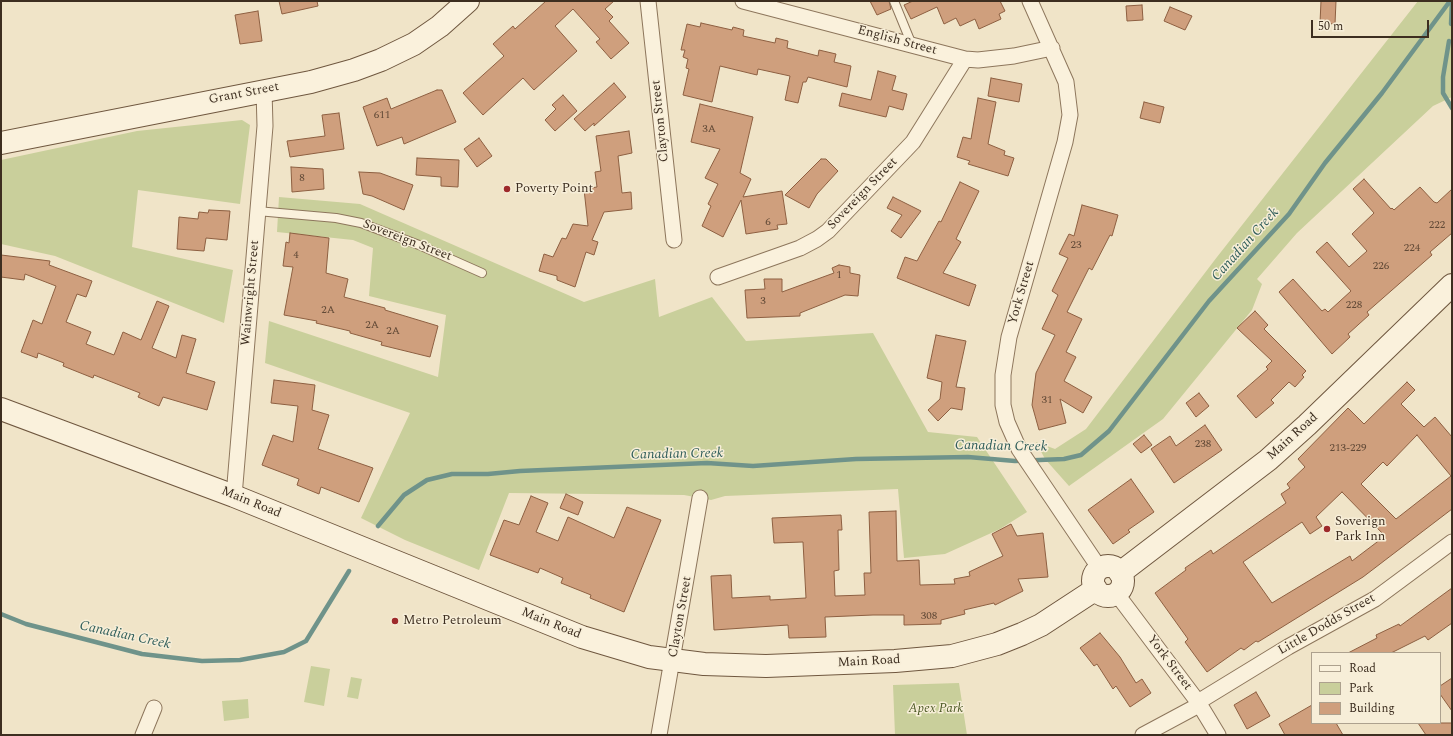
<!DOCTYPE html>
<html>
<head>
<meta charset="utf-8">
<style>
	body { margin:0 }
	#map { position:relative; width:1453px; height:736px; overflow:hidden; background:#f0e4c8; font-family:Spectral,serif }
	canvas { display:block }
	.frame { position:absolute; inset:0; border:2px solid #3d2e20; pointer-events:none }
	.legend { position:absolute; left:1311px; top:652px; width:130px; height:72px; box-sizing:border-box; background:#f7eed8; border:1px solid #ada18e; margin:0; padding:5px 7px; list-style:none; font-size:12px; color:#3d2e20 }
	.legend li { display:flex; align-items:center; gap:8px; height:20px }
	.legend b { width:20px; border:1px solid #ada18e }
	.scale { position:absolute; left:1311px; top:20px; width:118px; height:18px; box-sizing:border-box; border:2px solid #3d2e20; border-top:0; padding-left:5px; font-size:12px; line-height:14px; white-space:nowrap; color:#3d2e20; -webkit-text-stroke:3px #f7eed8; paint-order:stroke }
</style>
</head>
<body>
<div id="map">
<canvas width="1453" height="736"></canvas>
<div class="frame"></div>
<ul class="legend">
<li><b style="height:5px;background:#faf1dc"></b>Road</li>
<li><b style="height:11px;background:#c9cf9b"></b>Park</li>
<li><b style="height:11px;background:#cf9f7d"></b>Building</li>
</ul>
<div class="scale">50 m</div>
</div>
<script>
const c = document.querySelector('canvas').getContext('2d');
c.lineJoin = 'round';
function paint(path, color) {
  c.fillStyle = color;
  c.fill(path, 'evenodd');
}
function shape(rows) {
  const path = new Path2D();
  for (const r of rows) {
    if (r.length === 3) {
      path.moveTo(r[0] + r[2], r[1]);
      path.arc(r[0], r[1], r[2], 0, 2 * Math.PI);
      continue;
    }
    path.moveTo(r[0], r[1]);
    for (let i = 2; i < r.length; i += 2) path.lineTo(r[i], r[i + 1]);
  }
  return path;
}
function stroke(path, color, width, dash) {
  c.strokeStyle = color;
  c.lineWidth = width;
  c.lineCap = dash ? 'butt' : 'round';
  c.setLineDash(dash || []);
  c.stroke(path);
}
function drawText(font, color, halo, rows, align = 'center') {
  c.font = font + ' Spectral,serif';
  c.lineWidth = 3;
  c.setLineDash([]);
  c.textBaseline = 'middle';
  c.strokeStyle = halo;
  c.fillStyle = color;
  for (const [text, x, y, turn = 0] of rows) {
    c.save();
    c.translate(x, y);
    c.rotate((+turn || 0) * Math.PI / 180);
    c.textAlign = isNaN(turn) ? turn : align;
    if (halo) c.strokeText(text, 0, 0);
    c.fillText(text, 0, 0);
    c.restore();
  }
}
paint(shape([
	[1418,1,1452,1,1452,97,1433,106,1297,233,1257,279,1262,284,1252,310,1163,419,1069,486,1045,459,1036,442,1055,449,1086,429,1217,257],
	[242,120,250,125,240,204,138,190,132,247,233,270,224,323,55,256,1,244,1,160,137,131],
	[279,197,360,204,584,302,655,279,659,317,712,297,746,341,873,333,928,432,977,437,1027,512,1000,529,945,554,904,558,898,489,725,496,711,500,684,495,509,493,479,570,405,540,361,518,410,413,265,363,269,321,438,377,446,315,369,296,373,248,353,240,277,232],
	[311,666,330,669,324,706,304,702],
	[351,677,362,679,358,699,347,697],
	[959,683,967,735,895,735,893,685],
	[248,699,249,718,224,721,222,701]
]), '#c9cf9b');
stroke(shape([
	[1451,24,1452,1],
	[1449,41,1443,77,1443,93,1452,108],
	[378,526,404,495,427,480,452,474,488,474,520,471,707,463,753,466,856,459,968,457,1015,461,1064,459,1081,455,1109,431,1209,301,1289,214,1325,163,1382,93,1450,1],
	[1,614,26,624,142,654,202,661,240,660,284,652,306,641,349,571]
]), '#6f938a', 4.5);
const building = shape([
	[279,1,317,1,318,6,282,14,279,1],
	[546,1,614,1,605,9,613,17,609,21,629,43,611,59,596,42,600,39,573,9,555,26,577,51,534,90,523,78,483,115,463,93,504,56,493,44,513,26,515,29,546,1],
	[870,1,889,1,891,9,877,15,870,1],
	[913,1,1000,1,1005,11,999,14,1001,19,979,29,975,19,960,26,956,18,944,24,937,7,911,19,904,5,913,1],
	[1321,1,1336,1,1335,24,1320,23,1321,1],
	[1142,5,1143,20,1127,21,1126,6,1142,5],
	[1170,7,1192,16,1185,30,1164,21,1170,7],
	[258,11,262,41,240,44,235,15,258,11],
	[701,23,732,30,733,27,744,30,743,36,775,43,776,38,788,41,787,48,818,56,819,50,836,54,834,62,851,66,847,87,808,77,806,82,803,82,798,103,785,100,790,76,758,69,757,75,720,66,712,102,683,95,689,69,686,68,688,59,683,57,685,50,681,50,687,24,700,27,701,23],
	[878,71,896,76,892,90,907,94,903,110,889,106,886,117,839,106,842,93,871,100,878,71],
	[991,78,1022,84,1019,102,988,96,991,78],
	[614,83,626,97,594,126,594,123,585,131,574,119,614,83],
	[437,90,442,90,456,122,404,144,402,137,377,146,363,107,387,98,391,109,437,90],
	[563,95,577,111,555,131,545,120,556,109,552,105,563,95],
	[978,98,996,102,988,144,1005,151,1004,155,1014,158,1008,176,968,164,970,161,957,157,963,137,971,139,978,98],
	[1144,102,1164,107,1160,123,1140,118,1144,102],
	[700,104,753,117,740,173,751,179,743,197,782,191,787,224,777,225,778,229,746,234,741,200,723,237,702,226,711,206,708,204,718,184,705,178,720,149,691,142,700,104],
	[339,113,344,149,290,157,287,141,325,136,322,115,339,113],
	[629,131,632,153,618,156,622,193,631,192,632,209,604,212,592,240,598,242,594,255,586,252,575,287,557,280,557,276,539,271,544,254,553,257,562,238,566,239,573,224,588,226,584,189,597,187,595,172,601,171,596,136,629,131],
	[479,138,492,156,477,167,464,149,479,138],
	[417,158,459,160,458,187,441,186,441,177,416,175,417,158],
	[821,159,826,159,838,171,817,194,809,208,785,195,821,159],
	[291,167,323,169,324,189,292,192,291,167],
	[359,172,380,173,413,185,404,210,372,196,363,194,359,172],
	[1364,179,1391,209,1392,208,1394,210,1420,187,1434,202,1437,203,1452,189,1452,233,1430,252,1432,255,1367,312,1369,315,1348,334,1350,337,1332,354,1279,292,1293,279,1322,311,1325,309,1328,312,1351,291,1316,252,1327,242,1349,267,1367,251,1352,234,1374,213,1353,189,1364,179],
	[960,182,979,191,956,239,961,242,943,273,976,285,969,306,897,278,905,257,917,261,939,221,941,222,960,182],
	[893,197,921,211,901,238,891,231,902,215,887,208,893,197],
	[1082,205,1118,215,1112,236,1110,235,1092,270,1089,268,1067,312,1082,319,1066,352,1076,357,1064,381,1092,397,1083,413,1060,399,1066,423,1039,430,1032,405,1036,373,1055,335,1042,329,1058,295,1052,291,1068,258,1059,254,1069,234,1074,236,1082,205],
	[209,210,230,211,227,240,206,238,204,251,177,249,179,217,198,219,199,212,208,213,209,210],
	[290,233,329,238,326,273,348,279,344,297,385,308,385,310,438,326,430,357,381,345,382,342,350,333,350,331,316,323,317,321,284,315,293,267,283,266,286,242,289,243,290,233],
	[1,255,50,261,49,265,92,281,86,297,77,294,66,322,91,332,86,344,114,355,123,332,141,340,157,301,169,306,152,348,176,358,182,335,196,339,186,373,215,382,207,410,163,397,159,406,138,397,140,393,94,375,93,378,63,366,64,363,38,353,37,358,21,352,33,320,42,324,56,286,25,274,24,280,1,277,1,255],
	[839,265,850,267,850,273,860,275,858,296,845,295,800,313,800,316,747,318,745,290,765,289,764,279,782,279,782,292,834,273,832,268,839,265],
	[1255,311,1268,325,1264,329,1306,371,1302,375,1304,377,1295,387,1289,382,1271,400,1274,403,1256,418,1237,396,1268,369,1266,367,1272,361,1237,328,1255,311],
	[936,335,966,341,956,387,965,388,962,410,951,408,938,421,928,410,940,399,942,382,927,378,936,335],
	[274,380,315,385,312,410,329,415,318,449,373,468,359,502,321,487,319,494,297,485,299,479,262,465,273,435,293,442,298,406,271,403,274,380],
	[1407,382,1415,390,1401,404,1424,427,1435,417,1452,437,1452,509,1363,577,1258,642,1256,641,1244,650,1241,648,1207,672,1185,642,1188,639,1155,593,1186,570,1185,568,1211,550,1213,554,1286,503,1281,494,1290,488,1287,484,1305,467,1298,459,1348,408,1364,424,1407,382],
	[1417,435,1451,476,1396,519,1361,484,1383,462,1387,466,1417,435],
	[1342,492,1385,536,1352,561,1350,556,1272,603,1243,562,1302,522,1310,534,1322,526,1316,517,1342,492],
	[1199,393,1209,406,1196,417,1186,403,1199,393],
	[1205,425,1222,450,1174,483,1151,449,1170,436,1176,446,1205,425],
	[1144,435,1152,445,1141,453,1133,444,1144,435],
	[1131,479,1154,512,1128,530,1130,532,1113,544,1088,510,1131,479],
	[566,494,583,502,578,515,560,508,566,494],
	[531,496,548,503,536,532,558,541,568,517,614,538,627,507,661,520,624,612,590,598,591,595,561,583,563,578,540,568,538,573,490,555,504,520,519,525,531,496],
	[896,511,897,561,919,560,920,585,955,584,954,579,970,576,969,572,1003,556,992,534,1011,524,1017,536,1043,533,1048,577,1018,579,1023,591,995,605,994,603,964,610,965,614,941,620,941,624,904,625,904,615,873,615,825,617,826,637,789,638,788,625,714,630,711,576,731,575,732,598,770,596,770,600,806,598,803,542,774,543,772,518,841,515,842,530,838,530,839,570,834,571,835,596,865,595,864,573,871,573,869,512,896,511],
	[1452,588,1452,623,1428,640,1425,636,1391,653,1348,653,1377,638,1376,635,1399,624,1400,626,1452,588],
	[1100,633,1120,657,1136,683,1142,679,1151,693,1130,707,1116,686,1113,689,1097,664,1094,666,1080,648,1100,633],
	[1452,678,1452,711,1440,694,1440,686,1452,678],
	[1256,692,1270,716,1247,729,1234,705,1256,692],
	[1312,705,1312,723,1336,723,1343,735,1285,735,1279,724,1312,705],
	[1418,723,1452,723,1452,735,1426,735,1418,723]
]);
paint(building, '#cf9f7d');
stroke(building, '#8d5f41', 1);
const service = shape([
	[894,1,912,45],
	[257,211,336,218,361,223,419,245,482,273]
]);
const minor = shape([
	[648,1,674,240],
	[743,1,965,59,978,60,1014,56,1052,48],
	[1030,1,1066,82,1070,115,1065,142,1009,337,1003,375,1003,405,1007,422,1019,449,1100,569],
	[718,277,800,248,817,239,828,231,913,142,965,59],
	[234,496,265,126,264,90],
	[1116,593,1198,702,1218,735],
	[1198,702,1288,647,1375,599,1452,542],
	[143,735,154,708],
	[659,735,700,498],
	[1143,735,1199,705]
]);
const secondary = shape([
	[1,143,311,82,354,70,381,60,414,44,440,26,468,1],
	[1,409,234,496,582,637,649,657,704,664,766,666,895,661,952,656,997,644,1022,634,1041,625,1096,589],
	[1108,581,15],
	[1120,573,1268,460,1307,425,1452,285]
]);
stroke(service, '#8d765c', 10);
stroke(minor, '#8d765c', 17);
stroke(secondary, '#6f573f', 24);
stroke(service, '#faf1dc', 8);
stroke(minor, '#faf1dc', 15);
stroke(secondary, '#faf1dc', 22);
for (const [x, y, r, color] of [
	[507,189,4,"#9e2a2b"],
	[1327,529,4,"#9e2a2b"],
	[395,621,4,"#9e2a2b"]
]) {
  const dot = new Path2D();
  dot.arc(x, y, r, 0, 2 * Math.PI);
  c.fillStyle = color;
  c.fill(dot);
  stroke(dot, '#f7eed8', 1.5);
}
drawText('11px', '#624a37', null, [
	["611",382,116],
	["3A",709,130],
	["8",302,179],
	["6",768,223],
	["222",1437,226],
	["23",1076,246],
	["224",1412,249],
	["4",296,256],
	["226",1381,267],
	["1",839,276],
	["3",763,302],
	["228",1354,306],
	["2A",328,311],
	["2A",372,326],
	["2A",393,332],
	["31",1047,401],
	["238",1203,445],
	["213-229",1348,449],
	["308",929,617]
]);
drawText('13px', '#3d2e20', '#f7eed8', [
	["English Street",897,41,15],
	["Grant Street",244,94,-11],
	["Clayton Street",661,121,-96],
	["Sovereign Street",863,194,-46],
	["Sovereign Street",407,241,21],
	["Wainwright Street",251,293,-85],
	["York Street",1022,293,-74],
	["Main Road",1293,437,-42],
	["Main Road",251,503,22],
	["Clayton Street",681,617,-80],
	["Main Road",551,624,22],
	["Little Dodds Street",1327,625,-30],
	["Main Road",869,662,-3],
	["York Street",1169,663,53]
]);
drawText('13px', '#3d2e20', '#f7eed8', [
	["Poverty Point",515,189],
	["Soverign",1335,522],
	["Park Inn",1335,537],
	["Metro Petroleum",403,621]
], 'left');
drawText('italic 13px', '#4d5a26', '#f7eed8', [
	["Apex Park",936,709]
]);
drawText('italic 14px', '#2f5d5a', '#f7eed8', [
	["Canadian Creek",1246,245,-48],
	["Canadian Creek",1001,447,1],
	["Canadian Creek",677,455,-1],
	["Canadian Creek",125,636,12]
]);
</script>
</body>
</html>
